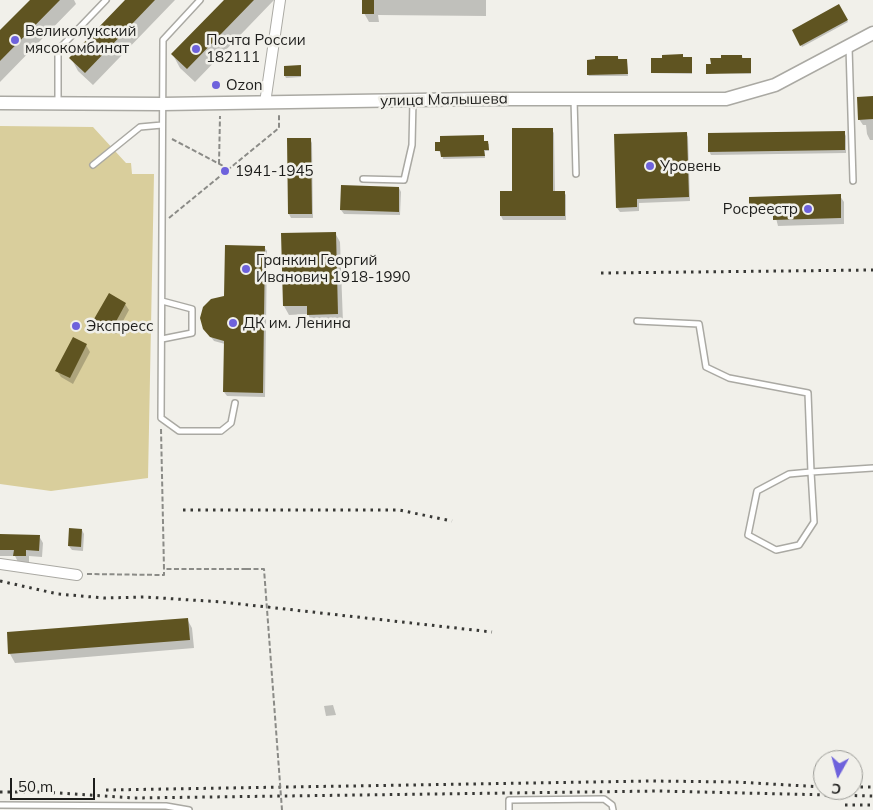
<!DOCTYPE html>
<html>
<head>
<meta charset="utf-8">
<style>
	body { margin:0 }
	#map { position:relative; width:873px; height:810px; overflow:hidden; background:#f1f0ea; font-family:Mulish,sans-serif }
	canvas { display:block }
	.north { position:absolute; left:813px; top:750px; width:50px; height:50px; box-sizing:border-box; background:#f1f0ea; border:1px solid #9c9c97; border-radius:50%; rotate:187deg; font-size:14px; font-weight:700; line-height:20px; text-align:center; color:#1d1d1b }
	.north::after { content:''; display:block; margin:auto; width:18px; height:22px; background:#6e62dc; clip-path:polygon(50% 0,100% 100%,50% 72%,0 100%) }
	.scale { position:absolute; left:10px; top:778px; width:85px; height:22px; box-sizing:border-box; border:2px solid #1d1d1b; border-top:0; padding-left:6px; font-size:15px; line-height:18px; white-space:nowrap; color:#1d1d1b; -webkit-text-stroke:4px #f1f0ea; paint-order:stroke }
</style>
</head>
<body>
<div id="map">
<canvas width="873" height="810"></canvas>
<div class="north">С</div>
<div class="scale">50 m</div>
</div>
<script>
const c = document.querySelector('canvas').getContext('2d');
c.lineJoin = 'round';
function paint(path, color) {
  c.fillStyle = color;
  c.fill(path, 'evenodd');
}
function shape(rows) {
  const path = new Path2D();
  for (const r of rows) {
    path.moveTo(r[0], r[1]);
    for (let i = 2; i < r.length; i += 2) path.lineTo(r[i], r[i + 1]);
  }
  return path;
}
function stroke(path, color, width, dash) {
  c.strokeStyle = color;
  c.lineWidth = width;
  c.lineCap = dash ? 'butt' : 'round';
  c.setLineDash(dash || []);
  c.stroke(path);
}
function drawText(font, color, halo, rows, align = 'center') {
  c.font = font + ' Mulish,sans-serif';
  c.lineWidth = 5;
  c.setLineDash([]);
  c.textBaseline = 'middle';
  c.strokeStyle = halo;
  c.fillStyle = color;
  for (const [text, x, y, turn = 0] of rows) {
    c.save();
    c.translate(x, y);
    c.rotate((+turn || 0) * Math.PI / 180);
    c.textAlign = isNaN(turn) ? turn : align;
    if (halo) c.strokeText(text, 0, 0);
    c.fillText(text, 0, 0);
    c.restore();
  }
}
paint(shape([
	[0,126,93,127,126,163,131,163,132,174,154,174,148,478,51,491,0,484]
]), '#d9ce9c');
paint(shape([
	[31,0,74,0,76,4,0,82,0,32],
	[127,0,175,0,93,85,78,71,71,58],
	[225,0,274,0,195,82,180,68,173,55],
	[364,0,486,0,486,16,378,15,379,22,369,22,364,13],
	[839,6,848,22,802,47,793,30],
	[742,56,743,59,751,61,751,74,707,73,712,65,722,59],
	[618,57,619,61,627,62,628,76,589,76,588,75],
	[683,57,692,60,692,74,652,73,663,59],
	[301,68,301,77,286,78,285,76],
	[873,97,873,140,870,140,867,134,866,125,863,125,859,119],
	[552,130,554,133,555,192,564,192,566,195,566,220,503,220,501,216,501,192,513,192],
	[844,132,846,136,846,153,711,155,709,151],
	[686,133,688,137,690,201,639,203,639,211,620,212,617,208],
	[483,137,484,142,489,144,489,151,485,151,485,158,443,159,442,152,437,151],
	[310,139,312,143,313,218,291,218,289,214],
	[399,188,401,192,400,215,344,214,341,210],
	[840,196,844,202,844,224,778,226,775,214,754,215,751,208],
	[335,233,340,242,343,323,313,324,308,314,289,315,284,306,282,234],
	[264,247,267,251,265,397,227,396,224,392,225,344,214,341,204,328],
	[125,304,129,310,116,334,99,326,96,319],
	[86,345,90,352,73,384,61,377,57,371],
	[82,530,84,534,83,551,72,550,69,546],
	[0,535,39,536,43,543,42,557,29,556,29,562,18,562,15,556,0,556],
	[187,619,192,628,194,648,15,663,10,654,8,633],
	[333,705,336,715,326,716,324,706]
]), '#0003');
paint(shape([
	[30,0,60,0,0,61,0,30],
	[125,0,155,0,85,73,69,58],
	[224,0,254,0,187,69,171,54],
	[362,0,374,0,374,14,362,14],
	[839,4,848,20,800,46,792,30],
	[683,54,683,57,692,57,692,73,651,73,651,58,662,58,662,55],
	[721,55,742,55,742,58,751,58,751,73,706,74,706,64,711,64,710,58,721,58],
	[595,56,618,56,618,59,627,59,628,74,587,75,587,60,595,59],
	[301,65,301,76,284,76,284,66],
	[873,96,873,119,858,120,857,97],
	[512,128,553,128,553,191,565,191,565,216,500,216,500,191,512,191],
	[845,131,845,150,708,152,708,133],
	[687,132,689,197,637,199,637,207,616,208,614,134],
	[484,135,484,141,488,141,489,150,484,150,485,156,441,157,440,151,435,151,435,142,440,142,440,136],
	[287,138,311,138,312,214,288,214],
	[341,185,399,187,399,212,340,210],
	[841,194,841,218,773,220,773,208,749,209,749,197],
	[336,232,338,314,307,315,307,306,283,306,281,233],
	[225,245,265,246,263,393,223,392,224,341,210,337,203,329,200,318,203,307,211,299,224,296],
	[109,293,126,303,112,329,94,319],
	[73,337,87,344,70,378,55,371],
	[69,528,82,529,81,547,68,546],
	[0,534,40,535,39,551,26,550,26,556,13,556,14,550,0,550],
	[188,618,190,640,8,654,7,632]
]), '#5f5421');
const service = shape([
	[200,0,163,40,161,418,179,431,221,431,231,423,235,403],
	[849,47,853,181],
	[574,99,576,174],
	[58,103,58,50,106,0],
	[93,165,140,127,162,125],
	[363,179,404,180,412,145,413,100],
	[637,321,699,324,706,367,729,378,808,393,811,472,814,522,799,545,776,550,748,535,757,491,789,474,811,472,873,468],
	[162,339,192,333,192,309,162,301],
	[0,805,166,806,189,810],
	[509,810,509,800,604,799,612,805,613,810]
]);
const minor = shape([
	[265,103,280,0],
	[0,564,77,575]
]);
const tertiary = shape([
	[0,103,162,104,480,99,726,99,775,85,873,33]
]);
stroke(service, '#aaa9a3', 8);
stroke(minor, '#aaa9a3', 12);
stroke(tertiary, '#aaa9a3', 15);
stroke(shape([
	[172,139,229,169],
	[219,164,220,116],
	[169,218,279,128,279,115],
	[161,429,164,569,246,569],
	[87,574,164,575,164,569]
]), '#8b8b87', 2, [5, 2.5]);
stroke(service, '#fff', 5);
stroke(minor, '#fff', 10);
stroke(tertiary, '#fff', 12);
stroke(shape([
	[601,273,873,270],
	[183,510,399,510,452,521],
	[0,581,58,594,104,598,145,597,222,602,492,632],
	[853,787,873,787],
	[106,790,652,781,736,782,823,787],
	[0,792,44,792,134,798,658,791,873,796],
	[845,805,873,805]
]), '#383835', 3, [2.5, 5]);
stroke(shape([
	[246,569,264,569,282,810]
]), '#8b8b87', 2, [5, 2.5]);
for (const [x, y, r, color] of [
	[15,40,5,"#6e62dc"],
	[196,49,5,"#6e62dc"],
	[216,85,5,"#6e62dc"],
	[650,166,5,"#6e62dc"],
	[225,171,5,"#6e62dc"],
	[808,209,5,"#6e62dc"],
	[246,269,5,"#6e62dc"],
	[233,323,5,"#6e62dc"],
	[76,326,5,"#6e62dc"]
]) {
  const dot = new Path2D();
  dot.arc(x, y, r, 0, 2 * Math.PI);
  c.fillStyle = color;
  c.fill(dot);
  stroke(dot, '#f1f0ea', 2);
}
drawText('15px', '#1d1d1b', '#f1f0ea', [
	["Великолукский",25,31],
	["мясокомбинат",25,48],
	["Почта России",206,40],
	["182111",206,57],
	["Ozon",226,85],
	["Уровень",660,166],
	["1941-1945",235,171],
	["Росреестр",798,209,"right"],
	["Гранкин Георгий",256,260],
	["Иванович 1918-1990",256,277],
	["ДК им. Ленина",243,323],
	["Экспресс",86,326]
], 'left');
drawText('15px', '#1d1d1b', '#f1f0ea', [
	["улица Малышева",444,100,-1]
]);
</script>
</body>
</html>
